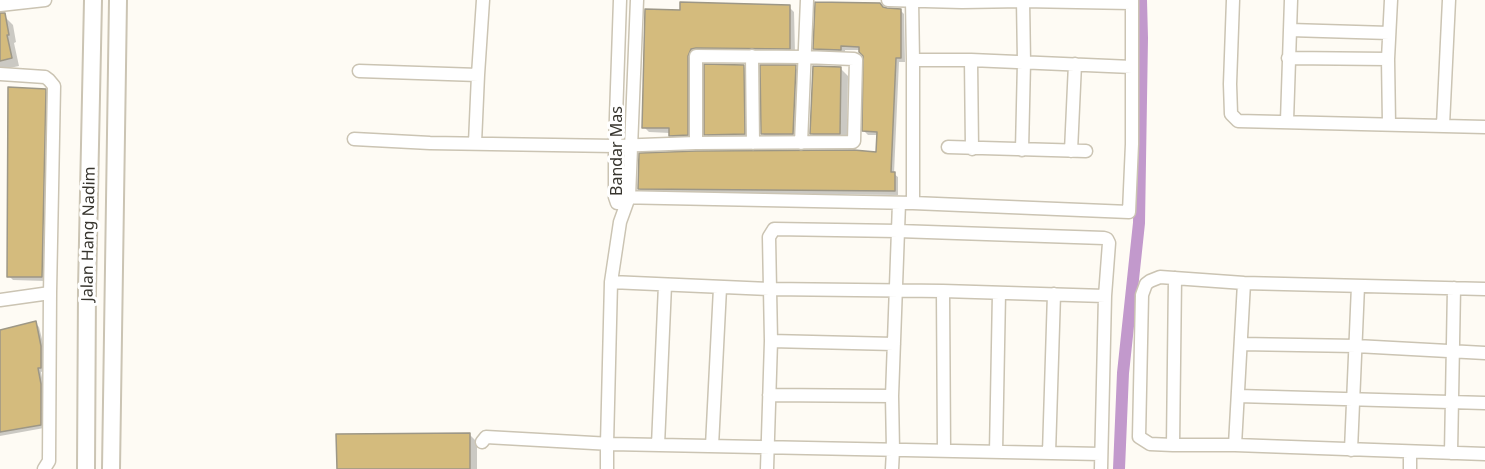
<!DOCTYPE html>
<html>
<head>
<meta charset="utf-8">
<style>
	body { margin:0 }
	canvas { display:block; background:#fefbf4 }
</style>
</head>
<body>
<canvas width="1485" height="469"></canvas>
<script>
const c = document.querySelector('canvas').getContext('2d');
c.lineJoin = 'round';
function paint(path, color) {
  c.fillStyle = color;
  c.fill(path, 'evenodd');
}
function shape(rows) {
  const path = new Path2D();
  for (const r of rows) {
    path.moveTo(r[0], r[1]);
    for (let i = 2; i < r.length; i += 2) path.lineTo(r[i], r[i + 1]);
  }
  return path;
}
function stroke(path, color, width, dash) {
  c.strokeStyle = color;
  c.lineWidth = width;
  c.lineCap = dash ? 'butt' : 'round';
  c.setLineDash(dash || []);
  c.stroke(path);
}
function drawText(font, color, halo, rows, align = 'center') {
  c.font = font + ' "Noto Sans",sans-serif';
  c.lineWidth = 6;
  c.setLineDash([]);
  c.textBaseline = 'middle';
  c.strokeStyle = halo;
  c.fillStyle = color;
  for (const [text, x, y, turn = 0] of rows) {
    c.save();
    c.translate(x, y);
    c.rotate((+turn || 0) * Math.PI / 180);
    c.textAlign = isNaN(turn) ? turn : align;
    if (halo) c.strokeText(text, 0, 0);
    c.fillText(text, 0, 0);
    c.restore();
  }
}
paint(shape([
	[789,7,794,12,795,53,702,52,692,140,675,140,670,135,670,133,649,132,644,127,646,11],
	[884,8,900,10,904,14,905,62,899,62,894,174,898,177,898,195,643,192,639,189,877,153,878,135,868,135,864,131,865,56,861,50,845,50,845,53,819,52,815,49],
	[5,17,13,25,16,42,14,43,19,66,0,70,0,18],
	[743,66,751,74,752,141,713,142,706,134],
	[795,67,801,73,799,140,769,140,763,134],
	[840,68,848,76,847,141,819,141,811,133],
	[45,90,49,94,45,281,13,280,9,276],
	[35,323,39,327,45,351,44,371,41,372,44,389,44,428,0,436,0,331],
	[469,434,477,442,477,469,338,469]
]), '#0003');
stroke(shape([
	[1119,469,1123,373,1139,223,1142,38,1141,0]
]), '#c299cc', 12);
const building = shape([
	[680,2,790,5,790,49,696,48,691,49,688,56,688,135,669,136,669,128,642,128,645,9,680,10,680,2],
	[815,2,880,3,883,7,887,8,901,9,901,58,896,58,891,172,895,172,895,191,638,189,639,153,696,151,854,150,876,152,877,132,862,131,863,56,859,52,859,47,841,46,841,50,813,49,815,2],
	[0,13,5,13,9,35,7,35,12,58,0,61,0,13],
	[704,64,744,65,745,134,704,135,704,64],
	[760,65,796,65,793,134,761,134,760,65],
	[813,66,841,67,840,134,810,134,813,66],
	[8,87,46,89,42,277,7,277,8,87],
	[36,321,41,346,41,368,38,368,41,384,41,425,0,432,0,330,36,321],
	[470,433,470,469,337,469,336,434,470,433]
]);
paint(building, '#d4bb7d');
stroke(building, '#9d9786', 1.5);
const minor = shape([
	[888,0,962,2,1023,1,1131,3],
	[912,0,913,60,913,203],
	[1233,0,1230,84,1231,114,1238,121,1485,127],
	[0,5,45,0],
	[1290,30,1389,33],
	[752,56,753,143],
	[1288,58,1388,59],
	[913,60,971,60,1132,67],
	[971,60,972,149],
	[359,71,478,75],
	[0,74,45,77,49,80,54,86,50,293,49,461,44,469],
	[1287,121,1291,0],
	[1389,124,1388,59,1391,0],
	[1443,125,1449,0],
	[354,139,430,143,615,146,696,143,853,142,854,141,856,60,854,59,804,57,696,56,696,143],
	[475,143,478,75,483,0],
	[801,143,807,0],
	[948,147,1086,151],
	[1022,150,1024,62,1023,0],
	[1071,151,1075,64],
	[615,197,913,203,1129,212,1132,144,1132,0],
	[617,203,615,197,615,146,620,0],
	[611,282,769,289,943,291,1105,296],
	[1485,289,1244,283,1160,277,1150,281,1146,284,1142,295,1139,437,1150,444,1173,445,1235,445,1485,454],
	[943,291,944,451],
	[0,300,50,293],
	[771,341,894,344],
	[1241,344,1356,346,1485,353],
	[769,395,892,396],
	[1238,396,1485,403],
	[482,442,486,437,611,444,1101,454],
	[658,445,665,285],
	[1173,445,1175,278],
	[1235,445,1244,283],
	[712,446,720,288],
	[1351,450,1358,286],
	[996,452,999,293],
	[1410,452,1410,469],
	[1049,453,1054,294],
	[1451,453,1454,288],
	[607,469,607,444,611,282,620,222,629,197,637,0],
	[767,469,771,341,769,237,774,229,898,231,1104,238,1107,239,1109,243,1105,296,1101,469],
	[892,469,893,450,892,396,899,203]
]);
const tertiary = shape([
	[86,469,87,289,93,0],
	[111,469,118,0]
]);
stroke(minor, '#cbc4b3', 15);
stroke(tertiary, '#cbc4b3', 20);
stroke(minor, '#fff', 12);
stroke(tertiary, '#fff', 16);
drawText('16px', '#37352e', '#fff', [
	["Bandar Mas",617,151,-90],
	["Jalan Hang Nadim",89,234,-89]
]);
</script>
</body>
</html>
